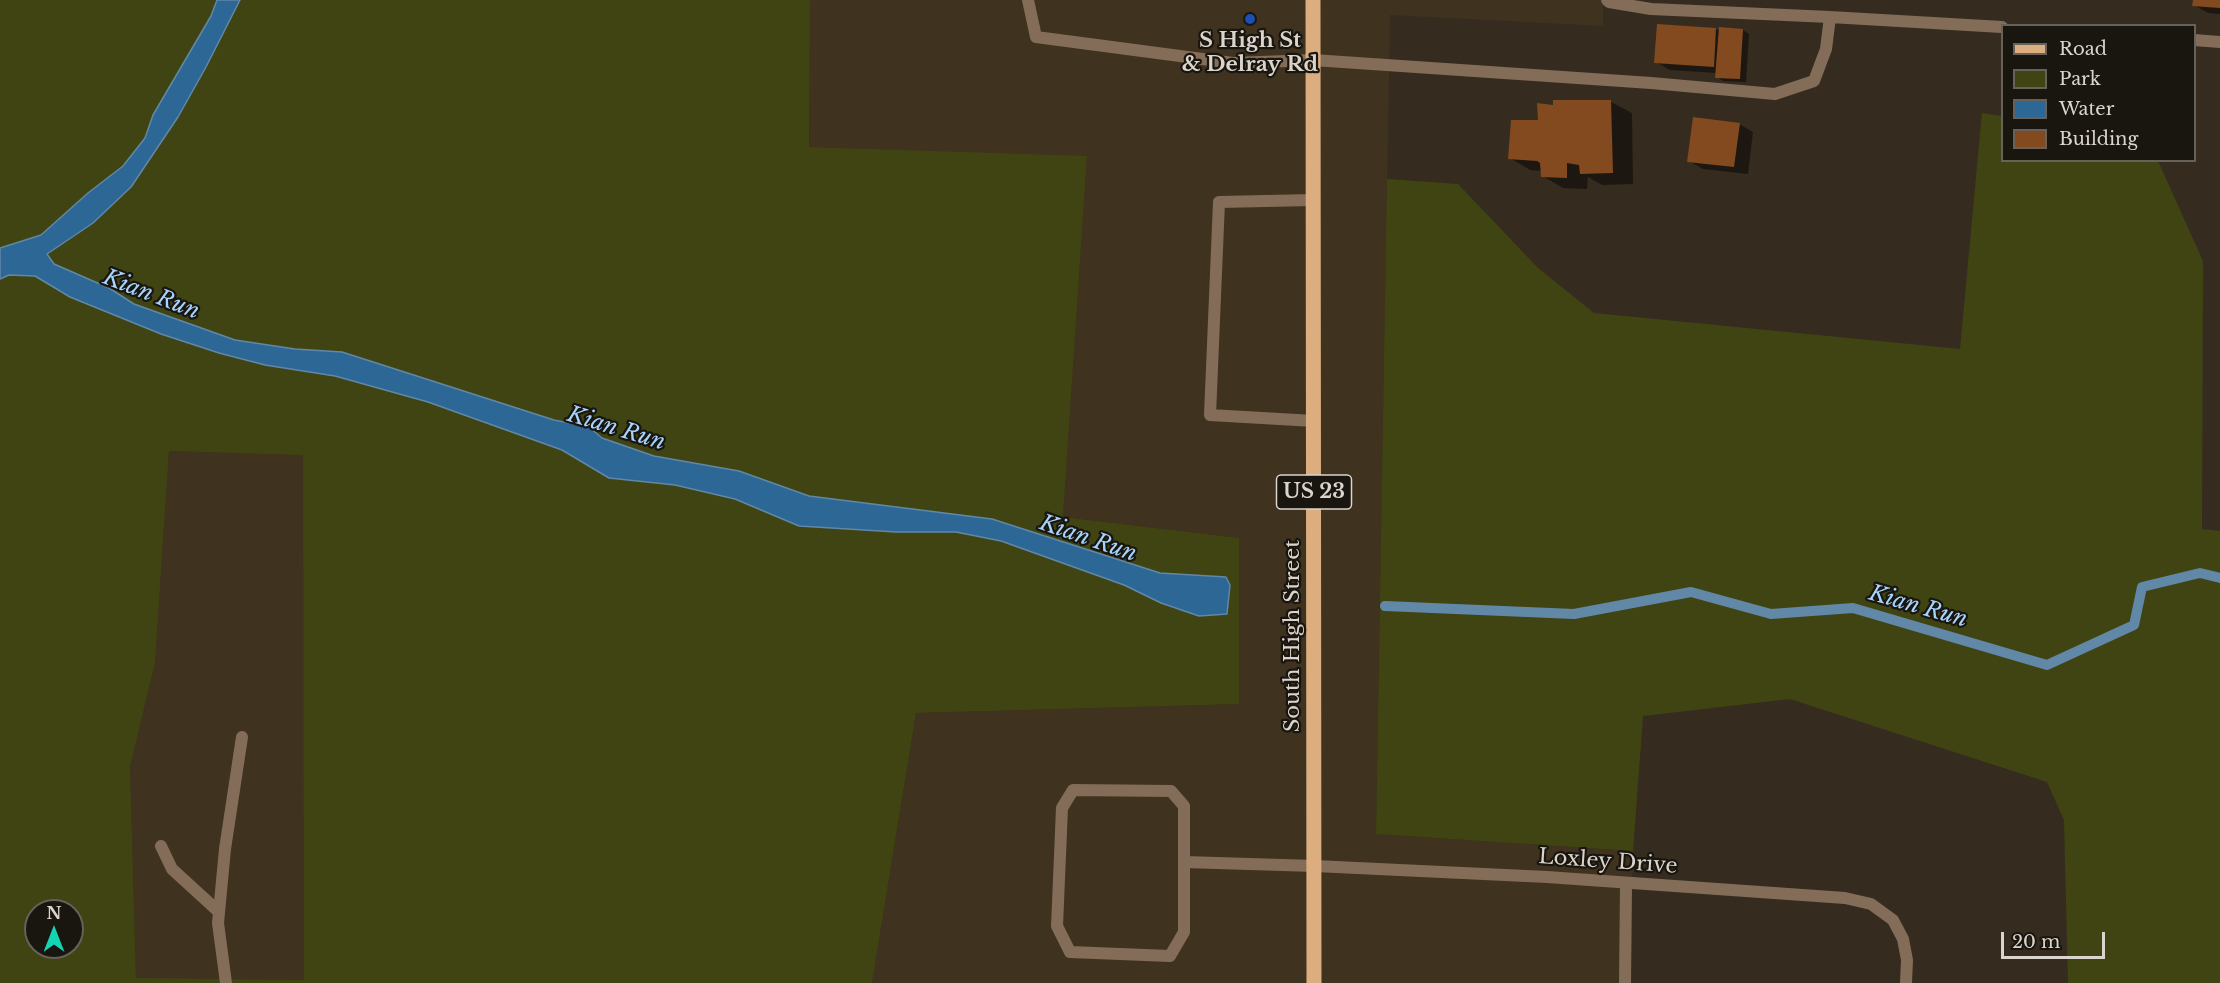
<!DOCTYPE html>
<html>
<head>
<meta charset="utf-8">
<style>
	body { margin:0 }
	#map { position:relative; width:2220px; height:983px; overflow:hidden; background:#352c1f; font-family:"Libre Baskerville",serif }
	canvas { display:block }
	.legend { position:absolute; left:2001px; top:24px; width:195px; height:138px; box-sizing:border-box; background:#19150f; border:2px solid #66615b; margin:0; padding:8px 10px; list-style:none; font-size:18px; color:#dad4cc }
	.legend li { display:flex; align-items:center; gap:12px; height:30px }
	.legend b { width:30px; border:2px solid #66615b }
	.north { position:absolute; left:24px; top:899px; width:60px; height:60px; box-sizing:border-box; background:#19150f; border:2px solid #66615b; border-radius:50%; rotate:0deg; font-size:16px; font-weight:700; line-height:24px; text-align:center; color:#dad4cc }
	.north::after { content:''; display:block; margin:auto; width:21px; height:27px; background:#13d5b4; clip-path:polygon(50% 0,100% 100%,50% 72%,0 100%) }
	.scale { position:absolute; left:2001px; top:932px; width:104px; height:27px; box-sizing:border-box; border:3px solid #dad4cc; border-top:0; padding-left:8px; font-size:18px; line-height:21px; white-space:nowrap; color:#dad4cc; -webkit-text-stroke:4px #19150f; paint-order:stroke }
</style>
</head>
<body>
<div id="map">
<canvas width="2220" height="983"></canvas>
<ul class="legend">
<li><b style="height:8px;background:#dbad7f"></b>Road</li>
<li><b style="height:16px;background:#404413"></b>Park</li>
<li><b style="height:16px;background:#2d6795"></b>Water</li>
<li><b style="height:16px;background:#834a1f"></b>Building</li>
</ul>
<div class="north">N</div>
<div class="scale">20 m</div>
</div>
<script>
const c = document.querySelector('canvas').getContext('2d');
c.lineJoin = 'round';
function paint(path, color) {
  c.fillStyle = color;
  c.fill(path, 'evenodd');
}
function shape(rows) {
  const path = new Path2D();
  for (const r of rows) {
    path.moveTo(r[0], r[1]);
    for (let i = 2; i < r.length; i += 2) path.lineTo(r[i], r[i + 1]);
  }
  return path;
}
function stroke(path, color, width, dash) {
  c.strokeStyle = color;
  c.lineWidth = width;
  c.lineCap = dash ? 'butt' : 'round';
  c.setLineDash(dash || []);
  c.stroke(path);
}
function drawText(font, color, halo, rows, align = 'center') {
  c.font = font + ' "Libre Baskerville",serif';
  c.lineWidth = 4.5;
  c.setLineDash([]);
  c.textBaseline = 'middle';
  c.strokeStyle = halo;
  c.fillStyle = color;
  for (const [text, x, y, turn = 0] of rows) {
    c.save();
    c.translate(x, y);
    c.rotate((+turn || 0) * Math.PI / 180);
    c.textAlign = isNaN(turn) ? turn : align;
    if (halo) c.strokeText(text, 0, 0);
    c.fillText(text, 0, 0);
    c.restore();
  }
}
paint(shape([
	[810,0,1603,0,1603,26,1390,15,1376,834,1633,851,1631,983,872,983,916,713,1239,704,1239,538,1063,517,1087,157,809,147],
	[169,451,303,454,305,980,136,979,130,767,155,663]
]), '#3f321f');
paint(shape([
	[0,0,810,0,809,147,1087,156,1063,517,1239,538,1239,704,916,713,872,983,0,983],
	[169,451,303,455,304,980,136,978,130,767,155,663],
	[36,911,72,911,72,947,36,947],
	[1982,113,2002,116,2002,160,2158,161,2203,261,2202,529,2220,531,2220,983,2068,983,2064,820,2047,782,1790,699,1643,716,1633,851,1376,834,1387,179,1458,184,1538,268,1594,313,1960,349]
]), '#404413');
const water = shape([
	[217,0,240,0,206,67,178,117,131,187,93,223,47,254,54,264,109,288,134,304,235,340,295,349,342,352,554,420,589,427,602,438,654,456,739,471,809,496,992,519,1160,573,1226,577,1230,585,1227,614,1199,616,1161,603,1124,585,1001,541,956,532,896,532,799,526,735,499,675,485,609,478,562,450,428,402,335,376,265,365,219,353,161,334,70,297,35,276,9,275,0,279,0,248,41,235,88,193,123,166,145,138,153,115,211,16,217,0]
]);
paint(water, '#2d6795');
stroke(water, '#6188a6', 1.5);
paint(shape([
	[2194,0,2220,0,2220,14,2208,13,2194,5],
	[1659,25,1716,29,1720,31,1743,30,1749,34,1746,82,1723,81,1717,77,1717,73,1670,70,1656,62],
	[1611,102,1632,113,1633,184,1602,185,1588,177,1587,189,1563,188,1543,176,1542,171,1530,170,1510,158,1539,121,1554,106],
	[1739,124,1753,132,1748,174,1703,169,1689,161]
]), '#0007');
stroke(shape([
	[1385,606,1574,614,1691,592,1771,614,1853,608,2047,665,2134,625,2142,587,2200,573,2220,578]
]), '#6188a6', 10);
paint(shape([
	[2193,0,2220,0,2220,8,2192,6],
	[1657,24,1716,28,1714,67,1654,63],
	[1719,27,1743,29,1740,79,1715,78],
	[1553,100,1611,100,1613,173,1580,174,1579,165,1567,163,1567,178,1541,177,1540,163,1537,161,1508,159,1511,120,1538,120,1537,103,1553,105],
	[1693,117,1740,123,1734,167,1687,162]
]), '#834a1f');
stroke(shape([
	[1028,0,1036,37,1233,63,1313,60,1651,83,1775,94,1814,81,1826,49,1830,17],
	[1607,0,1609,2,1651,9,1830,17,2002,27],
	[2194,40,2220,42],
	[1313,200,1219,202,1210,415,1314,421],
	[161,846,172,869,219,912],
	[1184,862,1184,932,1170,956,1070,952,1057,926,1062,808,1073,790,1171,791,1184,806,1184,862,1315,866],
	[226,983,218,923,225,849,242,737],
	[1625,983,1626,883]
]), '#846d58', 12);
stroke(shape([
	[1315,866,1547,877,1845,898,1871,904,1893,920,1903,939,1907,960,1906,983]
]), '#846d58', 12);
stroke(shape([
	[1313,0,1314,983]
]), '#dbad7f', 15);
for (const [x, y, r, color] of [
	[1250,19,6,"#1a4fb4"]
]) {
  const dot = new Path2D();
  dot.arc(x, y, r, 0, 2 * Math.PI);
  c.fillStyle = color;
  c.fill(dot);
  stroke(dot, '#19150f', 2);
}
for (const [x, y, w] of [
	[1314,492,75]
]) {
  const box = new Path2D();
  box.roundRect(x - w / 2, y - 17, w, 34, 4.5);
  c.fillStyle = '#19150f';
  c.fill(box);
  stroke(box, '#dad4cc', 1.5);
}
drawText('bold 20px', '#dad4cc', null, [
	["US 23",1314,492]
]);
drawText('bold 21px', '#dad4cc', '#19150f', [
	["S High St",1250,41],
	["& Delray Rd",1250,65]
]);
drawText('21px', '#dad4cc', '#19150f', [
	["South High Street",1293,636,-90],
	["Loxley Drive",1608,862,4]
]);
drawText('italic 22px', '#a6d4fd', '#19150f', [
	["Kian Run",151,295,21],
	["Kian Run",616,429,17],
	["Kian Run",1088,539,19],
	["Kian Run",1918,607,16]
]);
</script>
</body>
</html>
